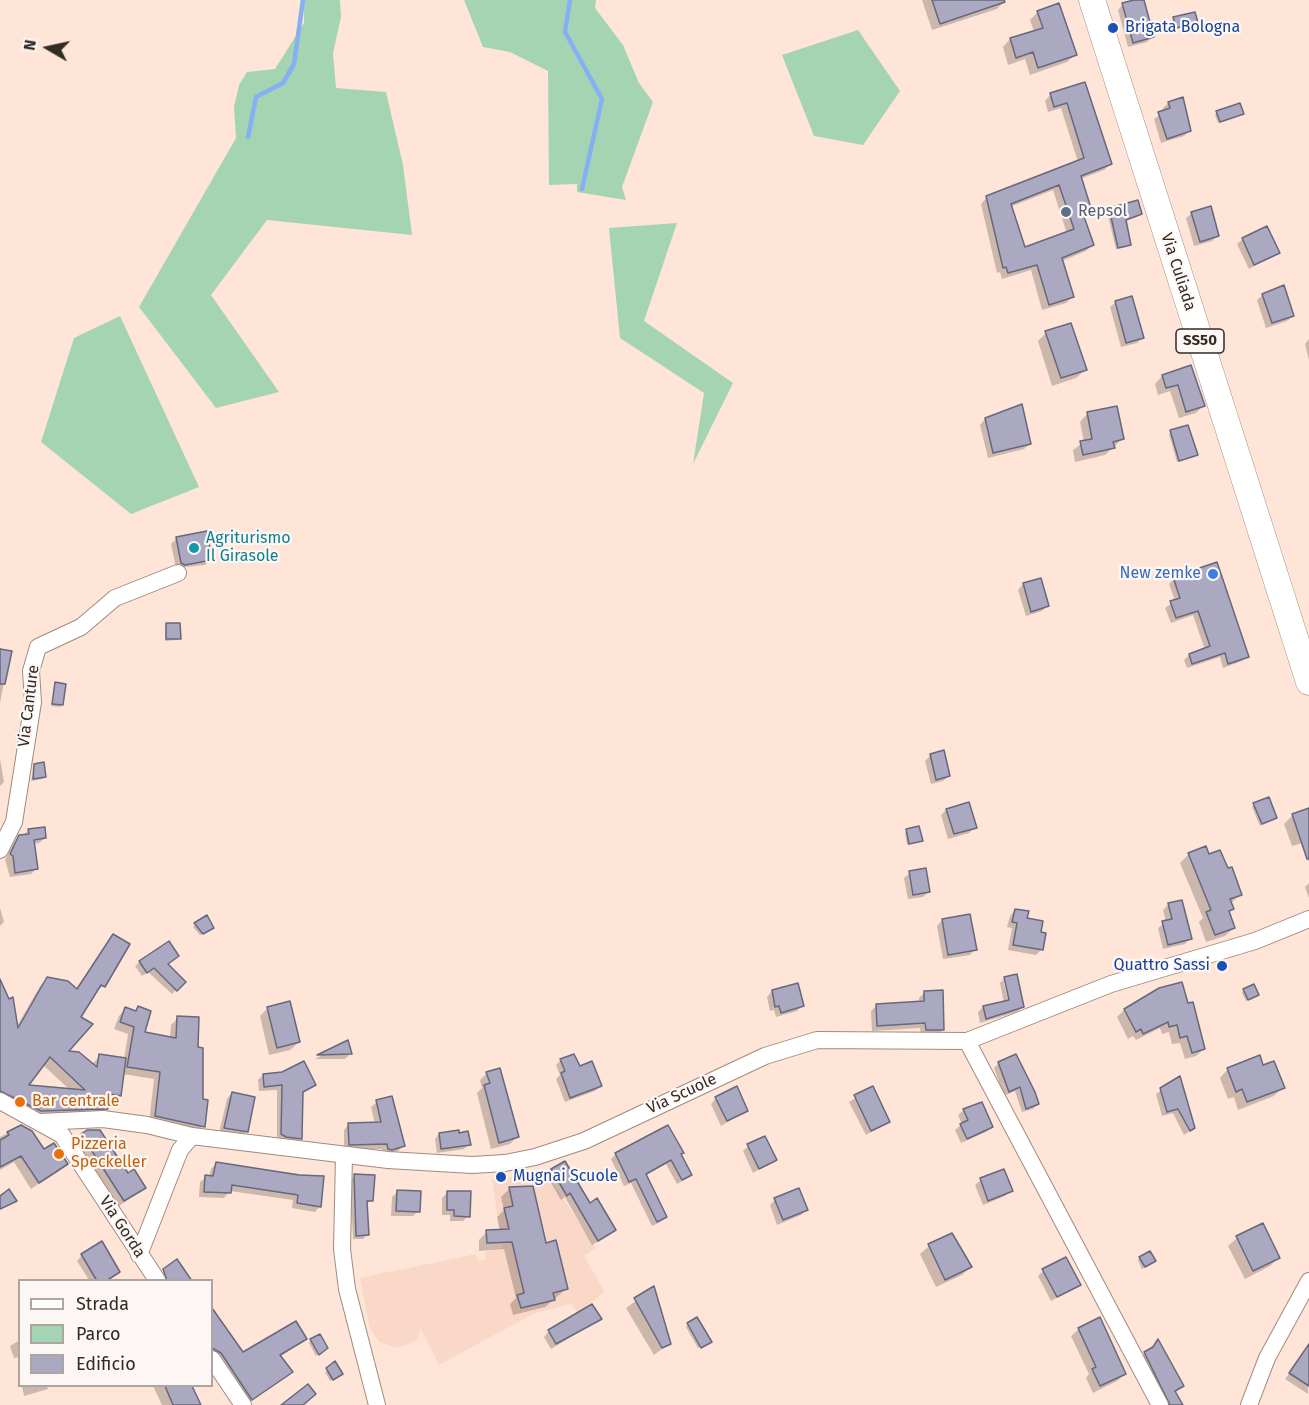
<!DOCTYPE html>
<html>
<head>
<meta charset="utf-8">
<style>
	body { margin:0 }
	#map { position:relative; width:1309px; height:1405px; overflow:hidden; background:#fee5d7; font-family:"Fira Sans",sans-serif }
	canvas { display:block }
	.legend { position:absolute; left:18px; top:1279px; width:195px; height:108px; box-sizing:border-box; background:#fcf7f4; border:2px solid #aca5a1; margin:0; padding:8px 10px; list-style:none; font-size:18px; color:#332a24 }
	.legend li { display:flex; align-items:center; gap:12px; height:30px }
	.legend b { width:30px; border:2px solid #aca5a1 }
	.north { position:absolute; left:18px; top:18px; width:60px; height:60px; -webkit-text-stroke:4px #fcf7f4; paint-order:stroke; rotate:279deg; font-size:16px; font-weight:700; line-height:24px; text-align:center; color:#332a24 }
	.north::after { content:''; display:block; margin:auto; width:21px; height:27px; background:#332a24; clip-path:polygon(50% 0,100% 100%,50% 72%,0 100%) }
</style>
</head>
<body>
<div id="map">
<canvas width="1309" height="1405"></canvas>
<ul class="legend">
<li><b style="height:8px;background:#fff"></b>Strada</li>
<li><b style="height:16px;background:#a5d4b3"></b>Parco</li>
<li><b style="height:16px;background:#aaa9c1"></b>Edificio</li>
</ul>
<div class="north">N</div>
</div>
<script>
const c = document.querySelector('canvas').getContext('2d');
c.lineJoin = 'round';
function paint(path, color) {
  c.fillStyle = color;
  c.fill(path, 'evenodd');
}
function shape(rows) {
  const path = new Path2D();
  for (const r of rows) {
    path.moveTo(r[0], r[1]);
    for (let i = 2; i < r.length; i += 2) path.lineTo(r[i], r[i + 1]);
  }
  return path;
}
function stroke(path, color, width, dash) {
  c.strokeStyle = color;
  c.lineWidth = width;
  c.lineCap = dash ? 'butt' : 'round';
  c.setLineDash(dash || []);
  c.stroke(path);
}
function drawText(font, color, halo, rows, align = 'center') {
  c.font = font + ' "Fira Sans",sans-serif';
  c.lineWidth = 4.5;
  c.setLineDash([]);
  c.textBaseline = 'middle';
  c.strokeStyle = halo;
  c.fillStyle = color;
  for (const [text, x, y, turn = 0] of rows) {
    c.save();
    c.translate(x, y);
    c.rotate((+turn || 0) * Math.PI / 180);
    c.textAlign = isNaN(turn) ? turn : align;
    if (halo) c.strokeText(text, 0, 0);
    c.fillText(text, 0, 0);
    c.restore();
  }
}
paint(shape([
	[545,1171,596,1248,584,1256,605,1292,577,1313,572,1304,535,1313,439,1365,420,1328,418,1339,411,1343,397,1348,379,1342,370,1329,360,1278,476,1254,478,1261,486,1259,484,1252,502,1248,492,1180]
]), '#f9d8c7');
paint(shape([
	[304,0,340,0,341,17,333,53,336,88,386,92,403,165,412,235,267,220,211,295,279,392,216,408,139,307,236,138,234,107,239,85,247,72,275,69,304,23],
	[464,0,596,0,595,8,623,45,639,83,653,102,622,187,626,200,577,192,577,184,549,185,548,71,510,52,483,47],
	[858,30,900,91,863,145,814,136,782,55],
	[677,223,644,321,733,383,693,464,704,393,620,338,609,228],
	[120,316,199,487,131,514,41,442,74,338]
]), '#a5d4b3');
paint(shape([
	[922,0,1005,0,1005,1,997,9,932,30],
	[1142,0,1152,37,1147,42,1128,47,1118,10,1123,4],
	[1038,12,1075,55,1067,62,1030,75,1025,59,1008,65,1003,47,1010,39,1034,32,1030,20],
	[1174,18,1196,23,1174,30,1172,21],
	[1084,84,1111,164,1104,170,1080,179,1089,208,1083,214,1093,244,1086,251,1062,261,1072,297,1066,303,1042,310,1031,270,1002,279,1000,272,997,273,981,204,987,197,1078,162,1061,108,1048,112,1045,101,1051,94],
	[1053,190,1067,234,1024,249,1010,207],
	[1168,103,1189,131,1184,136,1161,143,1154,119,1164,112,1163,108],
	[1217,112,1242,114,1218,123,1215,115],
	[1110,210,1141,214,1125,221,1129,244,1127,247,1116,249,1107,212],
	[1192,213,1218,235,1212,241,1194,246,1186,218],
	[1243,239,1278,253,1249,269,1237,244],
	[1263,295,1293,316,1287,321,1266,328,1257,300],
	[1116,302,1142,338,1137,343,1121,347,1110,307],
	[1046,333,1085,370,1076,378,1052,386,1038,341],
	[1309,339,1309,360,1305,344],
	[1191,367,1204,405,1196,413,1179,418,1170,391,1158,395,1155,384,1162,376],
	[1116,408,1122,439,1105,455,1075,462,1073,450,1084,442,1080,422,1087,414],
	[985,419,1030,444,1024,449,988,458,980,425],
	[1171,431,1196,455,1194,457,1177,462,1169,434],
	[176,539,211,559,205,565,176,568,171,544],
	[1174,579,1248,656,1242,661,1223,668,1220,657,1187,668,1184,660,1189,655,1205,650,1193,615,1171,623,1165,608,1175,601,1169,584],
	[1023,584,1047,606,1042,611,1026,616,1018,590],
	[166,625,179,638,177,640,165,641],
	[0,648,10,652,0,703],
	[56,684,62,705,60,707,51,706],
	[931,755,949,776,943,781,931,784,925,761],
	[0,759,4,782,0,786],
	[35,765,45,777,43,779,31,781],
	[1254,804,1276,818,1260,826,1252,807],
	[1309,809,1309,862,1303,843,1292,846,1284,824,1293,815],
	[946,810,975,827,969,833,948,839,941,815],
	[29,830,45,838,39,843,33,844,36,869,31,874,10,877,5,860,14,843],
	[907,831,921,840,907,845,905,833],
	[1205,848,1208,856,1241,894,1230,904,1232,908,1228,912,1234,928,1225,936,1206,942,1199,922,1203,918,1180,863,1189,854],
	[910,873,929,891,923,897,908,899,904,878],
	[1309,883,1309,898,1305,887],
	[1168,905,1190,938,1185,944,1163,949,1158,928,1166,922,1163,910],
	[0,908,4,922,0,926],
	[1015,910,1026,919,1042,949,1036,955,1008,950,1012,928,1007,927,1010,916],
	[942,920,975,949,970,955,943,959,937,926],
	[195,925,210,930,200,935,193,927],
	[113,936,103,986,95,992,79,1017,66,1052,92,1064,100,1056,124,1059,128,1034,114,1029,119,1016,125,1009,134,1012,138,1008,143,1033,170,1038,171,1025,178,1018,196,1049,203,1126,196,1133,149,1123,154,1079,123,1074,120,1095,112,1103,107,1102,106,1108,99,1116,33,1118,0,1100,0,993,16,1028,40,986,48,978,75,990],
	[42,1064,70,1090,26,1086],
	[140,962,167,965,184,982,172,994,148,972,142,976,135,966],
	[1016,976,1023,1006,1017,1012,980,1023,978,1012,983,1007,1004,1003,1000,983,1005,978],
	[1003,980,1006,980,1012,1007,1010,1008],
	[1181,983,1204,1049,1196,1056,1185,1059,1180,1043,1172,1044,1169,1032,1162,1034,1160,1028,1136,1040,1133,1036,1128,1039,1117,1017,1124,1010],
	[1244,990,1257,995,1246,1001,1242,993],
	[772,991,802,1006,797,1011,776,1017,774,1010,770,1011,767,997],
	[925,992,943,1030,937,1035,921,1035,920,1028,872,1031,871,1011,877,1005,919,1003,919,998],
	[268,1008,299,1042,290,1050,269,1055,260,1016],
	[347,1042,350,1054,345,1059,315,1059],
	[561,1060,600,1086,595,1091,565,1102,556,1079,560,1075,556,1065],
	[999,1063,1038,1104,1033,1109,1022,1112,1015,1091,1004,1096,994,1068],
	[1263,1067,1283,1087,1274,1096,1238,1110,1234,1097,1228,1099,1220,1078,1228,1069],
	[487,1073,518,1136,510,1144,491,1149,477,1093,482,1088,480,1080],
	[263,1075,314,1085,301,1094,300,1138,295,1143,277,1139,277,1090,259,1091,258,1080],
	[1179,1078,1194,1128,1184,1135,1173,1113,1162,1116,1156,1094],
	[872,1088,889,1122,866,1135,849,1102],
	[232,1093,246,1131,241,1137,219,1133,227,1099],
	[716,1098,747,1110,721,1126,711,1104],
	[377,1102,403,1146,398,1151,386,1155,382,1149,344,1149,344,1130,349,1124,375,1124,371,1107],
	[964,1110,992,1127,986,1132,961,1143,955,1130,962,1124,958,1115],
	[21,1126,44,1151,66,1164,31,1189,14,1162,0,1170,0,1137],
	[439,1134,469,1144,464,1149,437,1153,435,1139],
	[82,1135,127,1175,144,1188,115,1209,74,1144],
	[748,1146,775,1159,753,1173,743,1151],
	[616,1154,680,1155,690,1175,686,1179,677,1184,666,1164,645,1176,665,1217,660,1222,652,1226,631,1183,624,1186,611,1159],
	[217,1163,322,1177,320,1206,315,1212,292,1208,293,1200,230,1191,224,1198,199,1197,200,1182,206,1177,209,1177,211,1169],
	[552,1170,614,1230,609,1235,592,1245,565,1197,561,1200,547,1176],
	[355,1176,372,1200,366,1204,367,1235,363,1239,353,1239,350,1180],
	[981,1180,1011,1190,1005,1196,983,1205,975,1185],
	[509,1189,566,1289,545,1307,513,1315,510,1304,516,1298,504,1249,479,1251,479,1240,487,1232,500,1231,497,1217,504,1210,501,1197],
	[397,1192,418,1211,413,1216,391,1216,392,1197],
	[448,1192,468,1216,463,1221,450,1221,450,1215,442,1215,442,1198],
	[775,1200,806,1210,801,1215,777,1225,770,1205],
	[951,1235,970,1267,962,1275,936,1287,920,1254,929,1246],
	[1237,1238,1278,1258,1270,1266,1245,1279,1228,1246],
	[82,1255,118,1272,107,1280,89,1280,77,1261],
	[1140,1258,1152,1263,1142,1269,1138,1260],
	[1043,1271,1079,1285,1051,1301,1038,1276],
	[653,1289,670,1343,654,1355,626,1308],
	[212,1311,242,1354,305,1339,280,1357,291,1372,246,1405,212,1359],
	[600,1319,551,1349,544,1337,549,1331],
	[688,1324,709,1342,698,1348,686,1327],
	[1079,1329,1125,1374,1117,1381,1093,1393,1086,1378,1089,1374,1071,1336],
	[20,1340,20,1357,14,1358,10,1346],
	[311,1340,324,1350,316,1356,309,1343],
	[1158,1341,1182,1386,1175,1393,1180,1405,1159,1405,1136,1361],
	[1302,1356,1309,1360,1308,1394,1285,1379],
	[335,1363,339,1376,330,1381,325,1372],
	[22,1386,47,1386,48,1389,24,1396],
	[153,1386,191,1386,199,1405,162,1405]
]), '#0003');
stroke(shape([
	[570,0,565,32,602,99,582,189],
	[248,137,256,97,283,83,294,64,303,0]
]), '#85b0f3', 4.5);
const building = shape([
	[932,0,1004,0,1005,2,940,24,932,0],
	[1134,0,1144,0,1154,37,1133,43,1122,3,1134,0],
	[1059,3,1077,55,1038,68,1033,52,1016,58,1010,38,1043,28,1037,11,1059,3],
	[1195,12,1198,23,1176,28,1173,17,1195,12],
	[1085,82,1112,164,1081,176,1091,208,1082,211,1094,245,1062,258,1074,297,1049,305,1037,265,1008,273,1006,267,1003,268,986,196,1084,158,1067,103,1054,107,1050,93,1085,82],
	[1059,185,1074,229,1025,247,1011,204,1059,185],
	[1183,97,1191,131,1167,139,1158,112,1170,108,1168,102,1183,97],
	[1240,103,1244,114,1220,122,1216,111,1240,103],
	[1138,200,1142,214,1126,220,1131,245,1118,248,1109,208,1138,200],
	[1211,206,1219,236,1200,242,1191,212,1211,206],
	[1267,226,1280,253,1254,265,1242,238,1267,226],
	[1284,285,1294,316,1272,323,1262,294,1284,285],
	[1132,296,1144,338,1126,343,1115,301,1132,296],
	[1071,323,1087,370,1061,378,1045,331,1071,323],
	[1191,365,1205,406,1186,412,1178,385,1166,388,1162,375,1191,365],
	[1022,404,1031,444,993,453,985,418,1022,404],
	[1117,406,1124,439,1113,442,1115,448,1083,455,1080,441,1092,439,1087,412,1117,406],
	[1188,425,1198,455,1179,461,1170,430,1188,425],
	[207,531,212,560,185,565,181,563,176,537,207,531],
	[1217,562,1249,657,1228,664,1225,653,1192,664,1189,654,1210,646,1198,611,1176,618,1170,601,1180,598,1173,577,1217,562],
	[1041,578,1049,606,1031,612,1023,583,1041,578],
	[166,623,180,623,181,639,166,639,166,623],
	[0,649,12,651,5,684,0,684,0,649],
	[55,682,66,684,63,705,52,704,55,682],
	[944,750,950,776,936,780,930,754,944,750],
	[44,762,46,777,33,779,34,764,44,762],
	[1269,797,1277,818,1262,824,1253,803,1269,797],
	[969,802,977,828,954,834,946,809,969,802],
	[1309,808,1309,859,1307,859,1292,814,1309,808],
	[919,826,923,841,909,844,906,829,919,826],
	[45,827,46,838,34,840,38,869,15,873,13,856,10,854,19,835,29,834,28,829,45,827],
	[1206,846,1209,854,1220,850,1228,868,1232,867,1242,895,1230,899,1234,909,1229,911,1235,928,1215,935,1206,912,1211,910,1188,853,1206,846],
	[926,868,930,892,913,895,909,871,926,868],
	[1182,900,1192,939,1168,945,1162,921,1172,919,1168,903,1182,900],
	[1015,909,1029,911,1027,918,1043,921,1041,932,1046,933,1043,950,1013,945,1017,923,1012,922,1015,909],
	[970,914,977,950,948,955,942,919,970,914],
	[207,915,214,928,203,934,194,923,207,915],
	[113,934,130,944,105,987,101,985,81,1017,93,1024,69,1051,79,1052,97,1067,99,1054,126,1058,121,1096,110,1094,108,1109,41,1111,0,1091,0,979,9,999,13,997,18,1028,47,977,68,981,77,989,113,934],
	[50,1057,85,1090,29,1085,50,1057],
	[169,941,179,956,168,964,186,982,177,991,154,968,147,973,139,961,169,941],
	[1017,974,1024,1007,986,1019,983,1006,1009,1000,1004,977,1017,974],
	[1182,982,1188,1003,1193,1002,1205,1049,1192,1053,1187,1036,1180,1038,1177,1025,1169,1027,1168,1022,1143,1034,1141,1029,1136,1032,1124,1009,1159,988,1182,982],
	[798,983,804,1006,781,1013,779,1006,775,1007,772,990,798,983],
	[1254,984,1259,995,1248,1000,1243,989,1254,984],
	[943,990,944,1030,926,1030,925,1023,877,1026,876,1004,924,1001,924,991,943,990],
	[290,1001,300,1042,277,1048,267,1007,290,1001],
	[138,1006,151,1011,145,1032,176,1038,177,1016,199,1017,198,1047,203,1048,203,1099,208,1100,205,1127,155,1116,160,1072,127,1067,134,1027,120,1022,125,1007,136,1011,138,1006],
	[348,1040,352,1054,317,1055,348,1040],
	[574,1054,580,1066,592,1061,602,1086,570,1098,561,1073,565,1071,560,1059,574,1054],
	[1016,1054,1035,1092,1039,1104,1026,1109,1020,1087,1009,1092,998,1062,1016,1054],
	[1260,1055,1263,1065,1274,1061,1285,1088,1247,1102,1242,1089,1236,1092,1227,1068,1260,1055],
	[304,1061,316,1085,303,1092,302,1139,286,1137,281,1134,282,1085,264,1087,263,1074,282,1072,304,1061],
	[500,1068,519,1137,499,1143,484,1085,490,1083,486,1072,500,1068],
	[1180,1076,1195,1128,1190,1131,1178,1109,1167,1112,1160,1088,1180,1076],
	[737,1086,748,1111,727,1121,715,1097,737,1086],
	[873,1086,890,1122,871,1131,854,1095,873,1086],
	[232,1092,255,1097,248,1132,224,1128,232,1092],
	[392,1096,405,1146,392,1150,388,1149,387,1144,349,1145,348,1123,381,1122,376,1100,392,1096],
	[982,1102,993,1127,967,1139,960,1124,968,1120,963,1109,982,1102],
	[21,1125,32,1131,44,1149,54,1143,68,1164,39,1183,21,1156,0,1167,0,1140,9,1135,7,1132,21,1125],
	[668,1125,684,1153,681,1154,692,1175,682,1180,671,1160,646,1174,667,1217,657,1222,636,1179,629,1182,615,1153,668,1125],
	[87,1130,100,1130,128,1173,134,1169,146,1188,124,1201,81,1134,87,1130],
	[459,1130,459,1133,468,1131,471,1145,441,1149,439,1133,459,1130],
	[765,1136,777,1160,759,1169,747,1144,765,1136],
	[565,1161,590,1203,597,1198,616,1230,598,1241,570,1193,567,1196,551,1169,565,1161],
	[216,1162,299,1175,324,1176,321,1207,297,1203,298,1195,232,1185,231,1193,204,1192,205,1175,213,1176,216,1162],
	[1004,1169,1013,1191,988,1201,980,1178,1004,1169],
	[354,1174,375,1175,373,1201,367,1201,369,1235,356,1236,354,1174],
	[533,1186,546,1243,556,1240,568,1289,553,1293,555,1300,521,1308,517,1295,524,1293,512,1242,487,1243,486,1230,509,1229,504,1208,513,1206,509,1187,533,1186],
	[799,1188,808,1210,783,1220,774,1198,799,1188],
	[9,1189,17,1201,0,1209,0,1196,9,1189],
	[397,1190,421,1191,420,1212,396,1211,397,1190],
	[447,1191,471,1191,470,1217,454,1216,454,1210,447,1210,447,1191],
	[1263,1223,1280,1258,1253,1271,1236,1236,1263,1223],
	[952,1233,972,1267,945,1280,928,1244,952,1233],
	[102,1241,120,1272,106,1281,97,1281,81,1254,102,1241],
	[1150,1251,1156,1261,1145,1267,1139,1257,1150,1251],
	[1066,1257,1081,1285,1057,1297,1042,1269,1066,1257],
	[177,1259,192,1281,167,1281,163,1269,177,1259],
	[654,1286,671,1344,662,1348,634,1298,654,1286],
	[592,1304,602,1319,556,1344,548,1330,592,1304],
	[212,1308,243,1352,296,1321,307,1339,280,1355,293,1372,252,1400,221,1353,212,1348,212,1308],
	[697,1317,712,1342,701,1348,687,1323,697,1317],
	[1100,1317,1126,1374,1100,1386,1092,1369,1096,1367,1078,1328,1100,1317],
	[320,1334,328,1348,319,1355,310,1339,320,1334],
	[1158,1339,1184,1386,1175,1391,1183,1405,1170,1405,1144,1352,1153,1347,1158,1339],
	[1309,1344,1309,1386,1289,1373,1309,1344],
	[335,1361,343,1374,333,1380,326,1368,335,1361],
	[308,1384,316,1394,303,1405,281,1405,308,1384],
	[165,1386,192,1386,201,1405,173,1405,165,1386]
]);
paint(building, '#aaa9c1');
stroke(building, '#67677d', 1.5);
const street = shape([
	[0,850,14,822,33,702,31,671,38,647,81,627,115,598,178,573],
	[967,1041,1160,1405],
	[0,1101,62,1135,157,1280],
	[40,1122,103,1119,147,1125,192,1136,388,1160,472,1165,505,1163,535,1157,584,1141,765,1056,817,1040,967,1041,1111,984,1255,941,1309,919],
	[344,1155,342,1249,347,1289,377,1405],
	[139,1255,180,1150,192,1136],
	[212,1359,243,1405],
	[1249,1405,1267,1358,1309,1281]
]);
const primary = shape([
	[1092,0,1309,682]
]);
stroke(street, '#a18a7d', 18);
stroke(primary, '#a18a7d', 27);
stroke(street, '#fff', 16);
stroke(primary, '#fff', 26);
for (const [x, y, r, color] of [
	[1113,28,6,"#1a4fb4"],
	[1066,212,6,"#5c6f8a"],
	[194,548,6,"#0f9aa8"],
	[1213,574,6,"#3f7fe0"],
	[1222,966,6,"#1a4fb4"],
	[20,1102,6,"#e8710a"],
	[59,1154,6,"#e8710a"],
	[501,1177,6,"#1a4fb4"]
]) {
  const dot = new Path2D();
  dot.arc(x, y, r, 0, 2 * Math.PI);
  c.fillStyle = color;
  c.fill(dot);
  stroke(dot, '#fcf7f4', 2);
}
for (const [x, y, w] of [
	[1200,341,48]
]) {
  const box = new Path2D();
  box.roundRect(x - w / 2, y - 12, w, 24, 4.5);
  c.fillStyle = '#fcf7f4';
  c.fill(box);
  stroke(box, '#332a24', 1.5);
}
drawText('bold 15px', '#332a24', null, [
	["SS50",1200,341]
]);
drawText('16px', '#164399', '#fcf7f4', [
	["Brigata Bologna",1125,28],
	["Quattro Sassi",1210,966,"right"],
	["Mugnai Scuole",513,1177]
], 'left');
drawText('16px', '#4e5e75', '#fcf7f4', [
	["Repsol",1078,212]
], 'left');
drawText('16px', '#332a24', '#fcf7f4', [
	["Via Culiada",1178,272,72],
	["Via Canture",29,706,-83],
	["Via Scuole",682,1094,-25],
	["Via Gorda",122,1227,57]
]);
drawText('16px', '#0d838f', '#fcf7f4', [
	["Agriturismo",206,539],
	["Il Girasole",206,557]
], 'left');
drawText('16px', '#366cbe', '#fcf7f4', [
	["New zemke",1201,574]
], 'right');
drawText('16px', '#c56008', '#fcf7f4', [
	["Bar centrale",32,1102],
	["Pizzeria",71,1145],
	["Speckeller",71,1163]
], 'left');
</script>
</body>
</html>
